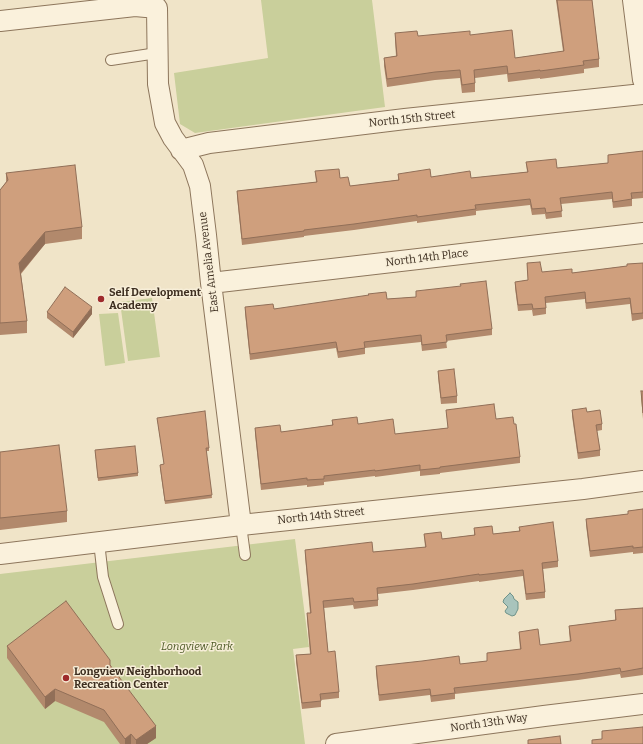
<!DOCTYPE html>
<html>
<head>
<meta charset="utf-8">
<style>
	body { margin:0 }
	canvas { display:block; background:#f0e4c8 }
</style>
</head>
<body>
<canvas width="643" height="744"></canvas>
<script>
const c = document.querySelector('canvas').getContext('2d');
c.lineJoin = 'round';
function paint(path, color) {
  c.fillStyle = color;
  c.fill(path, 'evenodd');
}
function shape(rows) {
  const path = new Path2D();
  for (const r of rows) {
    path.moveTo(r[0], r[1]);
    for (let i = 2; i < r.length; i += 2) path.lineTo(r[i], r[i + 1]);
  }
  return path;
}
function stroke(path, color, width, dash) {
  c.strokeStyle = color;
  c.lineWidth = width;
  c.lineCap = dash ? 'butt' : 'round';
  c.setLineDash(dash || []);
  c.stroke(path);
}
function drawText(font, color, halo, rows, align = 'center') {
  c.font = font + ' Bitter,serif';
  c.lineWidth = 3;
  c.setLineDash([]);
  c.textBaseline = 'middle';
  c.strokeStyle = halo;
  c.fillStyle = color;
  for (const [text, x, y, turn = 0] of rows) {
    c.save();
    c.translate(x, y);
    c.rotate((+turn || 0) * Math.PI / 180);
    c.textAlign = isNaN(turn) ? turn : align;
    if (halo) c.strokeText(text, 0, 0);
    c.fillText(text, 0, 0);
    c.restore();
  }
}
paint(shape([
	[261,0,372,0,385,107,195,133,180,124,174,73,268,58],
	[152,298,160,357,128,361,120,302],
	[118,313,125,363,105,366,99,314],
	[295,539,309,647,293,649,305,744,0,744,0,574]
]), '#c9cf9b');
const water = shape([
	[510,593,513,596,514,599,518,602,518,609,515,615,512,616,506,613,505,611,508,607,503,602,504,599,510,593]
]);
paint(water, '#a9c4bc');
stroke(water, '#6f938a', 1);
const service = shape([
	[111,60,157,53],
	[241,525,245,555],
	[99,542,103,577,118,624]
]);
const minor = shape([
	[633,0,643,80],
	[0,21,135,6,157,8,158,84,165,123,173,138,193,165,200,186,206,235,211,283,241,525],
	[181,150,209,143,405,119,643,94],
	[211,283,643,233],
	[0,554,241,525,583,489,643,481],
	[336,744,544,716,643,704]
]);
stroke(service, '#8d765c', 12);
stroke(minor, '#8d765c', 22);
stroke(service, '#faf1dc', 10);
stroke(minor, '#faf1dc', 20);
paint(shape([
	[556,0,592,0,599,59,599,67,584,69,584,73,540,79,540,78,508,82,507,74,475,78,475,92,462,93,460,78,435,80,387,87,384,66,384,58,396,56,395,41,395,33,418,36,470,35,515,58,563,51],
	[643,151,643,198,632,199,632,206,613,208,612,199,561,204,562,217,546,219,545,214,532,215,530,205,476,211,476,215,417,223,417,221,354,230,304,236,304,237,242,245,237,197,237,191,316,182,315,171,340,178,350,186,398,180,398,174,431,177,471,178,527,172,526,162,557,168,608,163,608,155],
	[6,173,82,227,82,239,45,244,21,274,27,321,27,333,0,335,0,190,6,182],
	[527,263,542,272,572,273,627,266,643,263,643,319,632,321,630,304,586,309,585,299,546,303,546,314,533,316,532,310,518,311,515,288,515,282,528,280],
	[416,291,492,329,492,335,446,341,447,348,422,351,421,342,365,348,365,354,338,358,336,348,250,360,245,313,245,307,274,309,387,299,416,297],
	[47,312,92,314,73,338,47,318],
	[438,371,457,396,457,403,441,404,438,377],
	[641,391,643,391,643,419,641,397],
	[446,410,496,419,520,457,520,463,440,473,440,474,420,476,420,471,375,477,375,476,324,482,324,485,307,487,307,485,261,490,255,434,255,428,281,432,332,425,332,420,358,424,395,434,448,428],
	[572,410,587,412,602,424,602,430,597,431,600,450,600,456,578,459,572,416],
	[157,418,209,448,209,451,206,451,212,498,165,504,160,468,160,465,164,464],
	[95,450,138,473,138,476,98,481],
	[0,452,67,511,67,522,0,530],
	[643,509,643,553,633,554,633,552,590,557,586,525,586,519,628,514,628,511],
	[519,527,558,561,558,567,543,569,545,592,545,598,526,600,523,576,479,582,479,581,413,590,378,594,378,606,354,609,353,605,324,608,328,652,339,692,339,698,321,700,321,707,302,709,296,662,296,655,310,654,307,619,307,613,310,613,305,556,305,550,373,552,425,547,424,534,442,539,474,535,474,528,493,534,519,531],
	[643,608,643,675,621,678,620,674,578,680,455,694,455,699,431,702,430,695,379,701,376,673,376,666,460,664,487,661,487,653,520,650,519,632,540,645,570,642,569,632,569,626,615,620,615,610],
	[7,646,110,665,156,738,147,744,120,744,104,722,55,701,45,709,7,658]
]), '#b2896c');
paint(shape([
	[45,232,45,244,19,275,19,263],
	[92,307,92,314,73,338,73,332],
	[55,689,55,701,45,709,45,697],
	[156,726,156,738,147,744,136,744,136,740],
	[131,734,131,744,125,744,125,739]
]), '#916f58');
const building = shape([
	[557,0,592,0,599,59,583,61,584,65,540,71,540,70,508,74,507,66,474,70,475,83,462,85,460,70,435,72,387,79,384,58,397,56,395,33,417,31,418,36,470,31,470,35,512,30,515,58,564,51,557,0],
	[643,151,643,192,631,193,632,199,613,202,612,192,560,198,562,211,546,213,545,208,532,209,530,199,475,205,476,209,417,217,417,215,354,224,304,230,304,231,242,239,237,191,317,182,315,171,339,169,340,178,348,177,350,186,399,180,398,174,430,169,431,177,470,171,471,178,528,172,526,162,556,159,557,168,608,163,608,155,643,151],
	[75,165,82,227,45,232,19,263,27,321,0,323,0,190,8,180,6,173,75,165],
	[540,262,542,272,572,269,572,273,627,266,627,264,643,263,643,313,632,314,630,298,586,303,585,292,545,297,546,308,533,309,532,304,518,305,515,282,528,280,527,263,540,262],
	[486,281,492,329,446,335,447,342,422,345,421,335,364,342,365,348,338,352,336,342,250,354,245,307,273,304,274,309,369,295,368,294,386,292,387,299,416,297,416,291,461,286,460,284,486,281],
	[65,287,92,307,73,332,47,312,65,287],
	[454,369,457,396,441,398,438,371,454,369],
	[641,391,643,391,643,413,641,391],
	[494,404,496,419,513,417,514,424,516,424,520,457,440,467,440,468,420,470,420,465,375,471,375,470,324,476,324,479,307,480,307,478,261,484,255,428,280,425,281,432,333,425,332,420,357,417,358,424,393,419,395,434,448,428,446,410,494,404],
	[586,408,587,412,600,410,602,424,596,425,600,450,578,453,572,410,586,408],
	[205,411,209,448,206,448,212,495,165,501,160,465,164,464,157,418,205,411],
	[59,445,67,511,0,518,0,452,59,445],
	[135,446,138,473,98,478,95,450,135,446],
	[643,509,643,547,633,548,633,546,590,551,586,519,628,514,628,511,643,509],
	[553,522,558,561,542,563,545,592,526,594,523,570,479,575,479,574,413,584,377,588,378,600,354,602,353,598,323,601,328,652,335,651,339,692,320,694,321,701,302,703,296,655,311,654,307,613,311,613,305,550,372,542,373,552,426,547,424,534,441,532,442,539,475,535,474,528,492,526,493,534,520,531,519,527,553,522],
	[66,601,110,660,110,665,156,726,136,740,131,734,125,739,104,710,55,689,45,697,7,646,66,601],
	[643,608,643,668,621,672,620,668,578,674,454,688,455,693,431,696,430,689,379,695,376,666,422,661,459,656,460,664,487,661,487,653,521,649,519,632,538,629,540,645,571,641,569,626,616,620,615,610,643,608],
	[643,727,643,744,592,744,592,740,602,739,602,731,643,727],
	[560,736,561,744,528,744,528,740,560,736]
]);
paint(building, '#cf9f7d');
stroke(building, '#916f58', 1);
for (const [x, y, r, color] of [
	[101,299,4,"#9e2a2b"],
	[66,678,4,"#9e2a2b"]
]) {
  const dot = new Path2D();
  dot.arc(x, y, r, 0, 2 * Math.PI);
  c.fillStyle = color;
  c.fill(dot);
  stroke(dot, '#f7eed8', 1.5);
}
drawText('11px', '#3d2e20', '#f7eed8', [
	["North 15th Street",412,119,-6],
	["North 14th Place",427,258,-7],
	["East Amelia Avenue",209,262,-97],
	["North 14th Street",321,516,-6],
	["North 13th Way",489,723,-8]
]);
drawText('bold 11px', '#3d2e20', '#f7eed8', [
	["Self Development",109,293],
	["Academy",109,306],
	["Longview Neighborhood",74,672],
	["Recreation Center",74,685]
], 'left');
drawText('italic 11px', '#4d5a26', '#f7eed8', [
	["Longview Park",197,647]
]);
</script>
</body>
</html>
